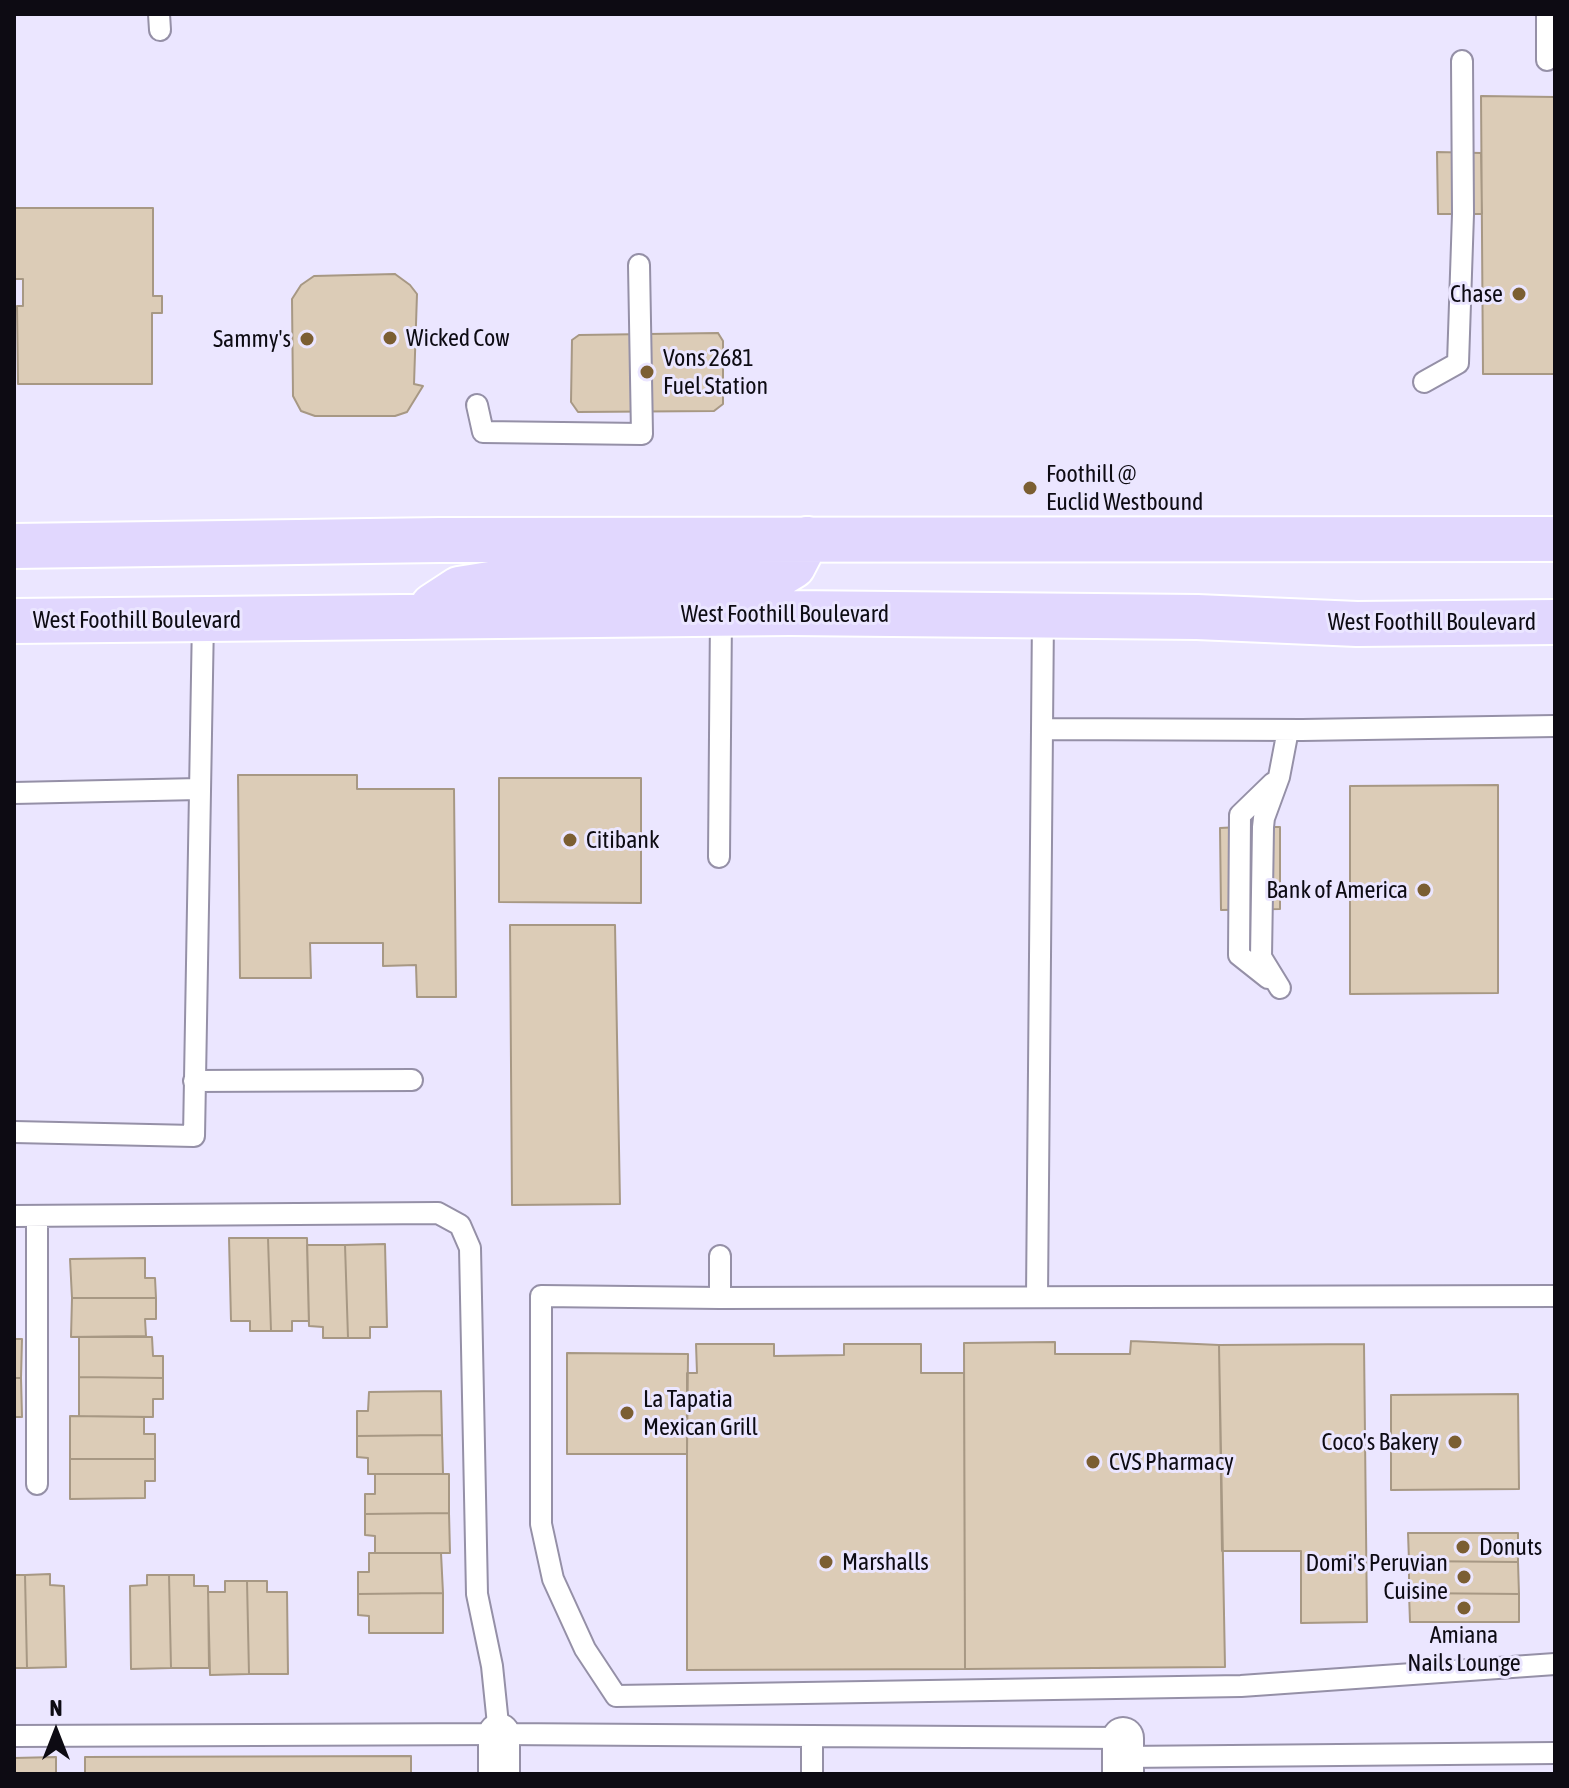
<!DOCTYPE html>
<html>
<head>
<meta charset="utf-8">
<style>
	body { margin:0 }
	#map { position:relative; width:1569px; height:1788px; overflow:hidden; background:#ebe6ff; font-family:"Asap Condensed",sans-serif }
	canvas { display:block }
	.frame { position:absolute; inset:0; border:16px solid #0d0b13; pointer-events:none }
	.north { position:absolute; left:16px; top:1692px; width:80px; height:80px; -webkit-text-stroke:6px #ebe6ff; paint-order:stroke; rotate:0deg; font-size:22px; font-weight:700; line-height:32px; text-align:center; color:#0d0b13 }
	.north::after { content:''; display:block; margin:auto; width:28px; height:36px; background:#0d0b13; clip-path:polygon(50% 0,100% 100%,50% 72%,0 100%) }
</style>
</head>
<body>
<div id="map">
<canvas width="1569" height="1788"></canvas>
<div class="frame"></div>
<div class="north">N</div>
</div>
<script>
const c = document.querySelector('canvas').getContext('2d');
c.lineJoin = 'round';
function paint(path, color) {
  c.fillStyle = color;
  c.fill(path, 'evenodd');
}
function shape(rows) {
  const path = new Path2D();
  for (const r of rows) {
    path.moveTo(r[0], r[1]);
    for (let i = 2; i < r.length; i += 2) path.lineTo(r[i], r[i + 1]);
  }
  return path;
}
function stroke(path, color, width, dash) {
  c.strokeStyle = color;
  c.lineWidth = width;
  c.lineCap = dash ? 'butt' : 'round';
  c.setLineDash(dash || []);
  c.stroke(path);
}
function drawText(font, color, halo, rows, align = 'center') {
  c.font = font + ' "Asap Condensed",sans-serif';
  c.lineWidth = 6;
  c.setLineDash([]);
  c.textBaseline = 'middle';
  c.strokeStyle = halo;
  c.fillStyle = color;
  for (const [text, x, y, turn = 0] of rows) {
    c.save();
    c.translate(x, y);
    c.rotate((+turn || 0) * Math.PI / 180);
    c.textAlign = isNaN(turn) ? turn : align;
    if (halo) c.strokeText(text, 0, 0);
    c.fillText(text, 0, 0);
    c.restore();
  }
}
const building = shape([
	[1481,96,1555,97,1555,374,1483,374,1481,96],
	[1437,152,1481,153,1482,214,1438,214,1437,152],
	[14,208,153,208,153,296,162,296,162,313,152,313,152,384,18,384,17,306,23,306,23,279,14,279,14,208],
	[395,274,410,285,417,294,414,384,423,386,407,412,395,416,315,416,301,411,293,396,292,299,301,285,314,276,395,274],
	[718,333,723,341,723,404,714,411,578,412,571,402,572,340,579,335,718,333],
	[238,775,357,775,357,789,454,789,456,997,417,997,416,965,383,966,383,943,310,943,311,978,240,978,238,775],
	[499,778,641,778,641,903,499,902,499,778],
	[1498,785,1498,993,1350,994,1350,786,1498,785],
	[1240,827,1280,827,1280,909,1221,910,1220,828,1240,827],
	[510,925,615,925,620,1204,512,1205,510,925],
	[229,1238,268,1238,271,1331,250,1331,250,1321,231,1321,229,1238],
	[268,1238,307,1238,309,1321,292,1321,292,1331,271,1331,268,1238],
	[385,1244,387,1327,370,1327,370,1338,348,1338,345,1245,385,1244],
	[307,1245,345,1245,348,1338,323,1338,323,1327,309,1326,307,1245],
	[145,1258,145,1278,155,1278,156,1298,72,1298,70,1259,145,1258],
	[72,1298,156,1298,156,1319,145,1319,146,1336,71,1337,72,1298],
	[79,1337,152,1337,153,1356,163,1356,163,1378,79,1377,79,1337],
	[14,1339,22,1339,21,1378,14,1378,14,1339],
	[1131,1341,1219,1345,1225,1667,965,1669,964,1343,1055,1342,1055,1354,1130,1354,1131,1341],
	[696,1344,774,1344,774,1356,844,1355,844,1344,921,1344,921,1373,964,1373,965,1669,687,1670,687,1373,697,1373,696,1344],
	[1364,1344,1367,1622,1301,1623,1301,1551,1222,1551,1219,1345,1364,1344],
	[567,1353,688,1354,687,1454,567,1454,567,1353],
	[79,1377,163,1378,163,1399,153,1399,153,1417,79,1416,79,1377],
	[14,1378,21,1378,22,1417,14,1417,14,1378],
	[441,1391,442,1435,357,1436,357,1411,368,1411,369,1392,441,1391],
	[1518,1394,1519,1489,1391,1490,1391,1395,1518,1394],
	[70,1416,144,1417,144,1434,155,1434,155,1459,70,1459,70,1416],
	[442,1435,443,1474,368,1474,368,1458,357,1457,357,1436,442,1435],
	[70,1459,155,1459,155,1481,145,1481,145,1498,70,1499,70,1459],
	[375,1474,449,1474,449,1513,365,1514,365,1494,375,1494,375,1474],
	[449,1513,450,1553,375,1553,375,1536,365,1535,365,1514,449,1513],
	[1408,1533,1518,1533,1518,1562,1409,1561,1408,1533],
	[369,1553,441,1553,443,1593,358,1594,358,1572,369,1572,369,1553],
	[1409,1561,1518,1562,1519,1594,1409,1593,1409,1561],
	[50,1574,50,1585,64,1586,66,1667,27,1668,25,1575,50,1574],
	[14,1575,25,1575,27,1668,14,1668,14,1575],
	[147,1575,169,1575,171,1668,131,1669,130,1586,147,1585,147,1575],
	[169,1575,194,1575,194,1586,208,1586,209,1668,171,1668,169,1575],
	[225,1581,247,1581,249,1674,210,1675,208,1592,225,1592,225,1581],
	[247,1581,267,1581,267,1592,287,1592,288,1674,249,1674,247,1581],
	[443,1593,443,1633,369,1633,369,1616,358,1615,358,1594,443,1593],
	[1409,1593,1519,1594,1519,1622,1410,1622,1409,1593],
	[411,1756,411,1774,85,1774,85,1757,411,1756],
	[56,1757,56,1774,14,1774,14,1758,56,1757]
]);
paint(building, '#dcccb7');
stroke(building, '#a79884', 2);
const lane = shape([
	[159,14,160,30],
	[1547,14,1547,60],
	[1424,382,1458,363,1463,214,1462,61],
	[477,405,483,432,642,434,639,265],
	[1043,615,1042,729,1302,730,1555,726],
	[14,793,199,789],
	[719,857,721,614],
	[1268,978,1239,955,1240,815,1273,783],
	[1280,988,1261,957,1263,827,1264,818,1279,777,1288,730],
	[194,1081,412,1080],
	[14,1132,194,1136,203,619],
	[14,1216,438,1213,460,1225,470,1248,477,1594,492,1666,499,1734],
	[37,1216,37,1484],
	[720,1256,720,1298,1555,1296],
	[1037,1296,1042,729],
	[720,1298,541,1296,541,1524,553,1579,585,1649,616,1696,1241,1686,1555,1664],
	[14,1736,499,1734,1123,1738],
	[812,1736,812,1774],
	[1123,1757,1555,1753]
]);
const street = shape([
	[499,1734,499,1774],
	[1123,1738,1123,1774]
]);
const primary = shape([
	[14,546,440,540,1555,539],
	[433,606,459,589,509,581,699,583,775,577,793,566,807,539],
	[14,621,790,613,1197,617,1357,624,1555,622]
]);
stroke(lane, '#9590a7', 24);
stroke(street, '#9590a7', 44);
stroke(primary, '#fff', 48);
stroke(lane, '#fff', 20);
stroke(street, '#fff', 40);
stroke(primary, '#e1d7fe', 44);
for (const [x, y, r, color] of [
	[1519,294,8,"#7b5e32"],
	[390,338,8,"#7b5e32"],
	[307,339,8,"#7b5e32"],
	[647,372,8,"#7b5e32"],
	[1030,488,8,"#7b5e32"],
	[570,840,8,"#7b5e32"],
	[1424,890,8,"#7b5e32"],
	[627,1413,8,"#7b5e32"],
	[1455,1442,8,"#7b5e32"],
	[1093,1462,8,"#7b5e32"],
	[1463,1547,8,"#7b5e32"],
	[826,1562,8,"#7b5e32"],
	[1464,1577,8,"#7b5e32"],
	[1464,1608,8,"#7b5e32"]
]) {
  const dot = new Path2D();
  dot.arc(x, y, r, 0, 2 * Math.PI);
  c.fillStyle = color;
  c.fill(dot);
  stroke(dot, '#ebe6ff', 3);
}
drawText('24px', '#0d0b13', '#ebe6ff', [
	["Chase",1503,294,"right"],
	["Wicked Cow",406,338],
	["Sammy's",291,339,"right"],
	["Vons 2681",663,358],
	["Fuel Station",663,386],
	["Foothill @",1046,474],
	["Euclid Westbound",1046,502],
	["Citibank",586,840],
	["Bank of America",1408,890,"right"],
	["La Tapatia",643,1399],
	["Mexican Grill",643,1427],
	["Coco's Bakery",1439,1442,"right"],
	["CVS Pharmacy",1109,1462],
	["Donuts",1479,1547],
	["Marshalls",842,1562],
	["Domi's Peruvian",1448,1563,"right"],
	["Cuisine",1448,1591,"right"],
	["Amiana",1464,1635,"center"],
	["Nails Lounge",1464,1663,"center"]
], 'left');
drawText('24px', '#0d0b13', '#ebe6ff', [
	["West Foothill Boulevard",785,614],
	["West Foothill Boulevard",137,620],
	["West Foothill Boulevard",1432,622]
]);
</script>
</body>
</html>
